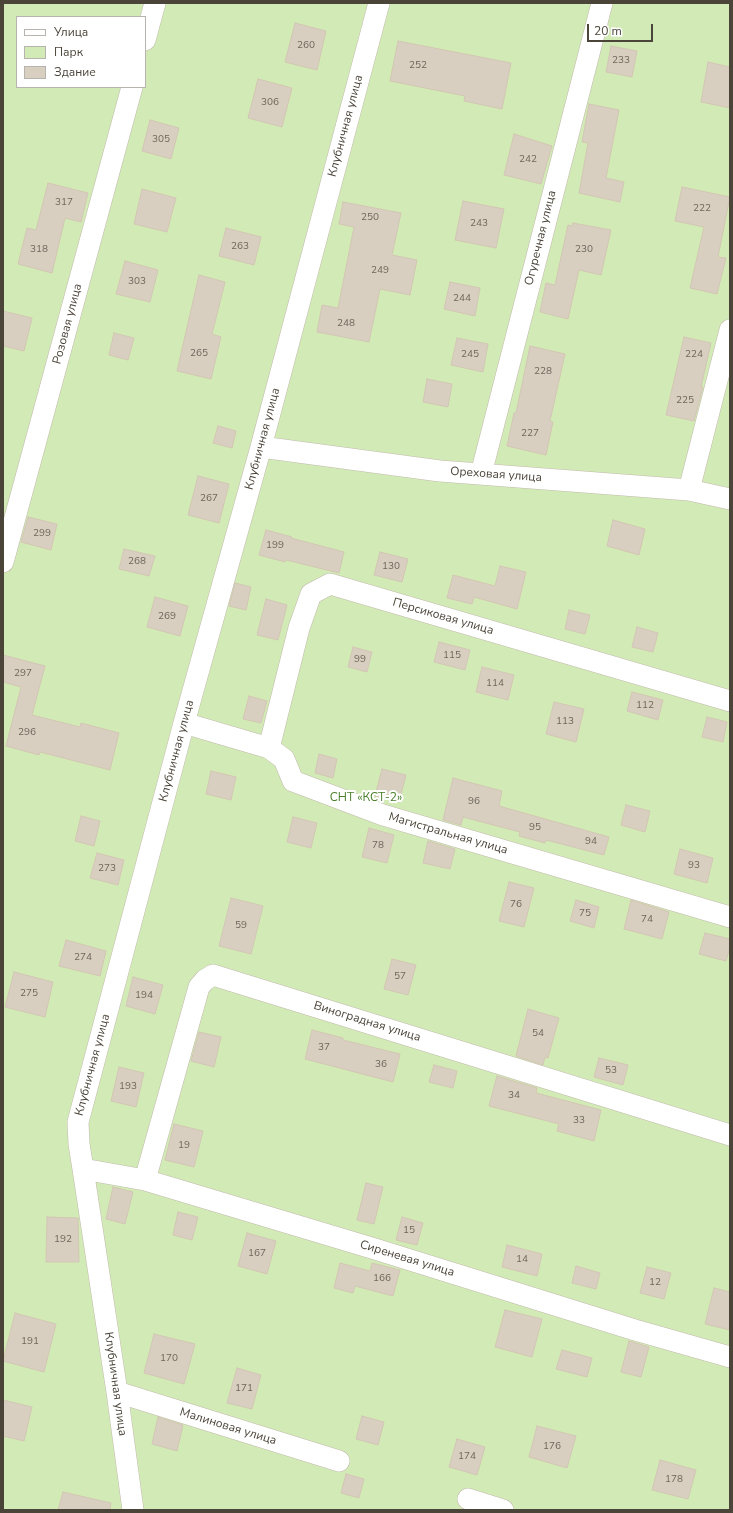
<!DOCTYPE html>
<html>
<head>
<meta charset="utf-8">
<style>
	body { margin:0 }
	#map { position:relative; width:733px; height:1513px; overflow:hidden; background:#f6f3ec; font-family:"Nunito Sans",sans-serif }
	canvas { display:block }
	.frame { position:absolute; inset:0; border:4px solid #4b4439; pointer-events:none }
	.legend { position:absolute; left:16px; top:16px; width:130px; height:72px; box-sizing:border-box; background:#fff; border:1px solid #b7b4b0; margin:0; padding:5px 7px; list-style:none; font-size:12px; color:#4b4439 }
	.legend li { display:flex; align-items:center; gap:8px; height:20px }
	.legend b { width:20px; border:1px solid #b7b4b0 }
	.scale { position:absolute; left:587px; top:24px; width:66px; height:18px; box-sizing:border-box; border:2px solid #4b4439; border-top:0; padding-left:5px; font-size:12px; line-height:14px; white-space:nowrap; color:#4b4439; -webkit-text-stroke:3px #fff; paint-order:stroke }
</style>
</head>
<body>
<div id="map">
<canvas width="733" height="1513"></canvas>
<div class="frame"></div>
<ul class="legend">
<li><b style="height:5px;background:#fff"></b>Улица</li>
<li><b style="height:11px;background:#d2eab5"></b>Парк</li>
<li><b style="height:11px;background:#d8cfc1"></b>Здание</li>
</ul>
<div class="scale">20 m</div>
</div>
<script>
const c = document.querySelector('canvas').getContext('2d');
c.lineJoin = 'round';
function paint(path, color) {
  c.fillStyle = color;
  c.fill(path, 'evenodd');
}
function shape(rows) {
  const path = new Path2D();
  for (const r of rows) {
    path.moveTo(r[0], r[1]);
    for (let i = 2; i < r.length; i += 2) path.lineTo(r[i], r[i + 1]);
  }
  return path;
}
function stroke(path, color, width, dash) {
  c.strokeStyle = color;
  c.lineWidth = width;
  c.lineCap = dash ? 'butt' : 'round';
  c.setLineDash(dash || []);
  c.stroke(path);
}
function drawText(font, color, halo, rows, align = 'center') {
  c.font = font + ' "Nunito Sans",sans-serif';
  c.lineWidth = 4;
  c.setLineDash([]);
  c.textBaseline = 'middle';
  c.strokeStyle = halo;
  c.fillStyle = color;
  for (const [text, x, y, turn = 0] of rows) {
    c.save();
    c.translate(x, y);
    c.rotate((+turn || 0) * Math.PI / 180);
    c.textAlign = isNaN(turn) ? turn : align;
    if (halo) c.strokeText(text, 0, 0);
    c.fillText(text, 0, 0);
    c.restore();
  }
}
paint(shape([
	[3,3,730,3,730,1510,3,1510],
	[17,17,145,17,145,87,17,87]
]), '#d2eab5');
const building = shape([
	[295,23,326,31,317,70,285,62,295,23],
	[398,41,511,63,502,109,464,101,465,96,390,81,398,41],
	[611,46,637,51,632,77,606,72,611,46],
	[708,62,730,67,730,108,701,102,708,62],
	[258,79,292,88,282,127,248,118,258,79],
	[589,104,619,110,606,178,624,182,620,202,579,193,588,143,582,142,589,104],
	[150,120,179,128,171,159,142,151,150,120],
	[514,134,552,146,541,184,504,175,514,134],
	[48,183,88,193,81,222,65,218,52,273,18,264,27,228,36,230,48,183],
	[682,187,730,197,718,257,726,258,717,294,690,288,704,227,675,221,682,187],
	[142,189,176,198,167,232,134,224,142,189],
	[463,201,504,209,496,248,455,240,463,201],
	[343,202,401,213,392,255,417,260,410,295,380,289,369,342,317,332,322,305,338,308,354,227,339,224,343,202],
	[573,223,611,230,601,275,579,270,568,319,540,312,546,283,555,285,568,225,572,226,573,223],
	[226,228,261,237,254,265,219,256,226,228],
	[125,261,158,270,150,302,116,294,125,261],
	[199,275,225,282,212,334,221,337,211,379,177,371,199,275],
	[450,282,480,288,475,316,444,309,450,282],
	[3,311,32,318,24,351,3,346,3,311],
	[114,333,134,338,128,360,109,355,114,333],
	[684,337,711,343,701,387,703,387,694,421,666,415,684,337],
	[457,338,488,344,483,372,451,365,457,338],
	[530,346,565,354,550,421,553,422,546,455,507,446,514,413,516,413,530,346],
	[427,379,452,384,448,407,423,402,427,379],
	[218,426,236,431,232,448,213,443,218,426],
	[198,476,229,484,219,523,188,515,198,476],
	[28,517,57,524,51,550,21,542,28,517],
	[613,520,645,529,639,555,607,546,613,520],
	[266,530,292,537,291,538,344,552,339,573,286,560,285,562,259,555,266,530],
	[124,549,155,556,149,576,119,569,124,549],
	[380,552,408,559,402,582,374,575,380,552],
	[500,566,526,572,517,609,474,597,472,604,447,598,453,575,495,586,500,566],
	[235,583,251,587,246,610,229,606,235,583],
	[155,597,188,606,180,636,147,627,155,597],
	[266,599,287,605,278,640,257,635,266,599],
	[569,610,590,615,585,634,565,629,569,610],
	[637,627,658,633,653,652,632,647,637,627],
	[439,642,470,650,465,670,434,662,439,642],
	[353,647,372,652,367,672,348,667,353,647],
	[3,655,45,666,32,715,80,727,81,723,119,733,110,770,40,752,39,755,6,746,21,687,3,682,3,655],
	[482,667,514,675,508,700,476,692,482,667],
	[632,692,663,700,658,720,627,711,632,692],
	[249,696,267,701,261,723,243,719,249,696],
	[554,702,584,709,576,742,546,734,554,702],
	[707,717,727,722,723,742,702,737,707,717],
	[319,754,337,759,333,778,315,773,319,754],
	[382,769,406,775,399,802,375,796,382,769],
	[211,771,236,777,231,800,206,794,211,771],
	[453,778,502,791,499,806,609,837,604,855,546,840,545,843,519,836,520,832,463,817,461,825,443,820,453,778],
	[626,805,650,811,645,832,621,825,626,805],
	[81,816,100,821,94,846,75,841,81,816],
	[293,817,317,823,311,848,287,842,293,817],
	[369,828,394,835,387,863,362,857,369,828],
	[428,841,455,849,450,869,423,863,428,841],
	[680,849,713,858,707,883,674,874,680,849],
	[97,853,124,860,118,885,90,878,97,853],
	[509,882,534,888,524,927,499,921,509,882],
	[231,898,263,906,251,954,219,946,231,898],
	[576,900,599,907,594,928,570,921,576,900],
	[631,900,669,912,662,939,624,929,631,900],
	[705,933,730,939,730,947,726,961,699,954,705,933],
	[66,940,106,951,100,976,59,966,66,940],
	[392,959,416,965,408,995,384,989,392,959],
	[14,972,53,982,45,1017,5,1007,14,972],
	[133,977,163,985,155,1014,126,1006,133,977],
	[528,1009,559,1018,548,1058,545,1057,543,1065,516,1056,528,1009],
	[312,1030,343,1038,343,1040,400,1054,393,1082,305,1059,312,1030],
	[199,1032,221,1037,214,1067,191,1061,199,1032],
	[599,1058,628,1065,623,1085,594,1077,599,1058],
	[434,1065,457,1071,453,1088,429,1082,434,1065],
	[119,1067,144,1073,136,1107,111,1101,119,1067],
	[497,1076,537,1088,536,1093,601,1110,594,1141,557,1131,559,1124,489,1106,497,1076],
	[174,1124,203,1131,194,1167,165,1160,174,1124],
	[366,1183,383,1187,374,1224,357,1220,366,1183],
	[113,1187,133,1192,125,1224,106,1219,113,1187],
	[178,1212,198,1217,192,1240,173,1235,178,1212],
	[47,1217,78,1218,79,1262,46,1262,47,1217],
	[402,1217,423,1223,417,1245,396,1240,402,1217],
	[247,1233,276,1241,267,1274,238,1266,247,1233],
	[507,1245,542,1254,537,1276,502,1267,507,1245],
	[340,1263,370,1271,372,1263,400,1270,393,1296,355,1286,353,1293,334,1288,340,1263],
	[576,1266,600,1273,596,1289,572,1283,576,1266],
	[647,1267,671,1273,664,1299,640,1293,647,1267],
	[714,1288,730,1292,730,1330,705,1324,714,1288],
	[505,1310,542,1319,532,1357,495,1347,505,1310],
	[15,1313,56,1324,44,1372,3,1361,15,1313],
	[154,1334,195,1344,184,1384,144,1373,154,1334],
	[629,1341,649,1347,641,1377,621,1372,629,1341],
	[562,1350,592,1358,587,1377,556,1369,562,1350],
	[237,1368,261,1375,252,1409,227,1403,237,1368],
	[3,1400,32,1407,24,1441,3,1436,3,1400],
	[362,1416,384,1422,378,1445,356,1439,362,1416],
	[158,1417,183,1425,177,1451,152,1444,158,1417],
	[537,1426,576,1436,567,1468,529,1457,537,1426],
	[457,1439,485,1447,477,1475,449,1467,457,1439],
	[660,1460,696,1470,688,1499,652,1490,660,1460],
	[346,1474,364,1479,359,1498,341,1493,346,1474],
	[63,1492,111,1503,110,1510,58,1510,63,1492]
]);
paint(building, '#d8cfc1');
stroke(building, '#d3c7b4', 1);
const minor = shape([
	[145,40,155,3],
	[261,447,440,471,689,490,730,499],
	[481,474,602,3],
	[689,490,730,330],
	[3,562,132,87],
	[184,723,269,748,284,759,293,781,383,815,730,917],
	[269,748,299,628,311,594,330,584,730,701],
	[83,1169,145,1180,375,1249,635,1330,730,1357],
	[145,1180,199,987,205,980,213,975,730,1135],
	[117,1392,339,1461],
	[468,1499,503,1510],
	[133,1510,117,1392,83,1169,79,1144,78,1122,184,723,261,447,379,3]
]);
stroke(minor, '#c2bbae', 22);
stroke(minor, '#fff', 21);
drawText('10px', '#6e675b', null, [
	["260",306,46],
	["233",621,61],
	["252",418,66],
	["306",270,103],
	["305",161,140],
	["242",528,160],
	["317",64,203],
	["222",702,209],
	["250",370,218],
	["243",479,224],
	["263",240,247],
	["318",39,250],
	["230",584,250],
	["249",380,271],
	["303",137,282],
	["244",462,299],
	["248",346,324],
	["265",199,354],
	["245",470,355],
	["224",694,355],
	["228",543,372],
	["225",685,401],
	["227",530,434],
	["267",209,499],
	["299",42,534],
	["199",275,546],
	["268",137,562],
	["130",391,567],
	["269",167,617],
	["115",452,656],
	["99",360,660],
	["297",23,674],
	["114",495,684],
	["112",645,706],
	["113",565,722],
	["296",27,733],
	["96",474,802],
	["95",535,828],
	["94",591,842],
	["78",378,846],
	["93",694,866],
	["273",107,869],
	["76",516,905],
	["75",585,914],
	["74",647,920],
	["59",241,926],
	["274",83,958],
	["57",400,977],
	["275",29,994],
	["194",144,996],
	["54",538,1034],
	["37",324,1048],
	["36",381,1065],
	["53",611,1071],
	["193",128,1087],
	["34",514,1096],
	["33",579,1121],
	["19",184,1146],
	["15",409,1231],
	["192",63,1240],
	["167",257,1254],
	["14",522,1260],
	["166",382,1279],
	["12",655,1283],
	["191",30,1342],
	["170",169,1359],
	["171",244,1389],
	["176",552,1447],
	["174",467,1457],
	["178",674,1480]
]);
drawText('12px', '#4b4439', '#fff', [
	["Клубничная улица",346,126,-75],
	["Огуречная улица",541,238,-76],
	["Розовая улица",68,324,-75],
	["Клубничная улица",263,439,-75],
	["Ореховая улица",496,475,4],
	["Персиковая улица",443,617,16],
	["Клубничная улица",177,751,-75],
	["Магистральная улица",448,834,16],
	["Виноградная улица",367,1022,17],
	["Клубничная улица",93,1065,-75],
	["Сиреневая улица",407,1259,17],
	["Клубничная улица",115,1384,82],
	["Малиновая улица",228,1427,17]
]);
drawText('12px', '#4a7f2a', '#fff', [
	["СНТ «КСТ-2»",366,798]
]);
</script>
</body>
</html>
